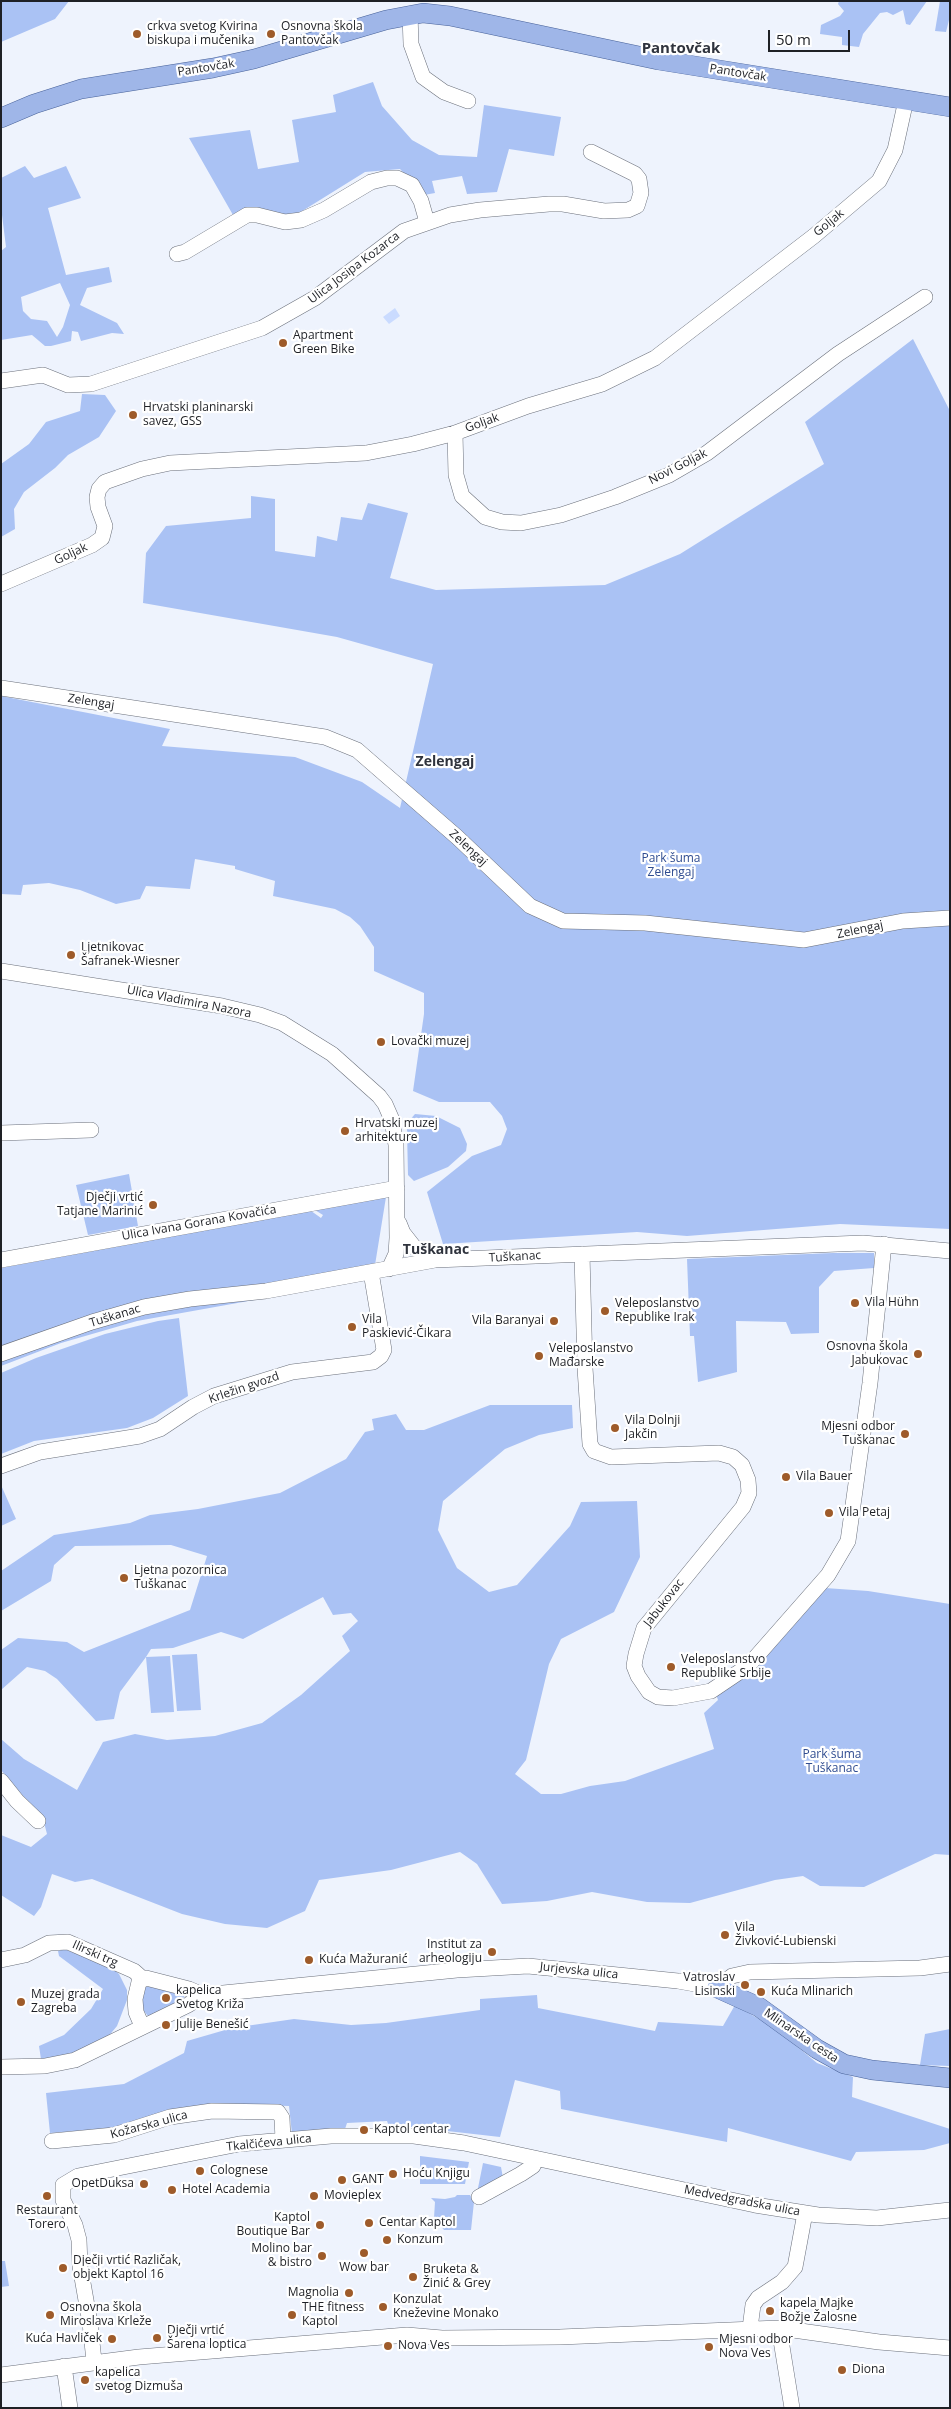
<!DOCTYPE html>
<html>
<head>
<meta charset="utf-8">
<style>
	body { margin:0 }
	#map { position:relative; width:951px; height:2409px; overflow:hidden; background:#eef3fd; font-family:"Open Sans",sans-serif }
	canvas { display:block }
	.frame { position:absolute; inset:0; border:2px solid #1e2025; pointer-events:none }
	.scale { position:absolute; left:768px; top:30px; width:82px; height:22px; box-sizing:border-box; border:2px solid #1e2025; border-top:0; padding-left:6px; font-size:15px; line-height:18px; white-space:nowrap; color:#1e2025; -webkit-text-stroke:4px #fff; paint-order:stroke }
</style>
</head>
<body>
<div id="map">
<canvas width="951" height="2409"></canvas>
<div class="frame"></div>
<div class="scale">50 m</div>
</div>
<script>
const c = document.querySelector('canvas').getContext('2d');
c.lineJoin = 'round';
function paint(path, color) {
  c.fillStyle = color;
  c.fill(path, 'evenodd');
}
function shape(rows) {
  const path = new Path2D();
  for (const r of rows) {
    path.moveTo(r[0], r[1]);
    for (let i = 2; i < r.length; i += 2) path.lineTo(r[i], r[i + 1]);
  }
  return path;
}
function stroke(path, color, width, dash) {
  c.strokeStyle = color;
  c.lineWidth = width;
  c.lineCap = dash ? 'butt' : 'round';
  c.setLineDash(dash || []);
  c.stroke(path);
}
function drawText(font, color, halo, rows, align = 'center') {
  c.font = font + ' "Open Sans",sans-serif';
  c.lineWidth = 4.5;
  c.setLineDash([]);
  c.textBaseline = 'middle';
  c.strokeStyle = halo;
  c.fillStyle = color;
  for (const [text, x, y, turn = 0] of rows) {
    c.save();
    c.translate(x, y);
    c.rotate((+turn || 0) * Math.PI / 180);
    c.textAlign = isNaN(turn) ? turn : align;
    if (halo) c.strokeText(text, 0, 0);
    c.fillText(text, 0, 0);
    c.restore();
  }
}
paint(shape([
	[1,1,69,1,55,19,1,42],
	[839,1,927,1,910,25,906,24,903,10,893,15,887,12,880,13,863,34,859,47,842,45,842,37,820,34,821,25,840,16,844,11,838,4],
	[940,1,950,1,950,16,946,32,935,31],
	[373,82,382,106,412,140,439,155,477,157,484,105,561,117,554,156,509,149,497,192,467,194,462,176,432,181,435,193,424,195,400,169,365,172,291,218,233,215,189,138,250,130,258,169,299,162,292,120,336,112,333,95],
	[25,166,34,178,66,166,81,198,48,208,66,275,109,267,112,282,87,288,80,305,117,323,124,334,112,333,81,341,78,332,72,331,71,341,51,346,45,346,32,335,1,340,1,251,6,247,1,207,1,178],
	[60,283,70,305,63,327,57,337,47,321,31,319,23,311,21,297],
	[913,339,950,411,950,1229,840,1224,687,1236,637,1232,443,1244,427,1192,472,1156,501,1145,507,1129,502,1116,490,1102,439,1102,413,1091,424,1014,424,993,374,971,374,947,360,926,350,917,335,909,273,896,275,881,235,869,235,866,195,859,190,889,146,886,140,899,116,904,80,890,49,883,23,885,21,895,1,894,1,696,170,729,162,746,295,757,362,782,400,808,433,664,337,637,143,603,146,553,166,526,251,518,251,496,275,499,275,551,315,557,317,536,337,541,341,517,362,520,368,503,408,513,390,578,436,590,605,585,680,554,824,464,805,422],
	[82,394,105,395,116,411,99,437,68,455,55,468,24,492,14,509,15,529,1,537,1,464,29,444,46,422,80,411],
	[415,1114,436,1116,460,1128,467,1144,466,1151,448,1167,414,1181,408,1175,407,1131,408,1122],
	[129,1174,138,1226,88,1235,76,1185],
	[386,1197,375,1265,218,1292,1,1347,1,1268,305,1212,307,1208,321,1218,323,1215,310,1207],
	[833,1253,874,1253,874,1268,834,1271,819,1287,819,1333,791,1334,786,1322,736,1321,737,1372,698,1382,694,1336,690,1336,687,1259],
	[360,1281,137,1321,61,1343,1,1366,1,1360,102,1325,160,1309],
	[179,1318,188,1396,153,1418,127,1428,34,1441,1,1454,1,1373,36,1358,105,1334,158,1321],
	[490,1405,572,1405,573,1428,539,1435,505,1449,443,1501,438,1530,457,1568,489,1592,517,1585,570,1526,581,1502,637,1501,640,1557,614,1612,561,1639,549,1664,526,1760,515,1774,541,1794,561,1794,590,1786,625,1781,714,1749,704,1713,718,1700,716,1694,825,1588,868,1591,950,1604,950,1855,935,1854,864,1887,820,1886,803,1876,775,1880,690,1903,647,1902,592,1892,547,1901,502,1904,477,1864,460,1852,391,1870,319,1880,305,1911,267,1928,225,1924,182,1914,92,1879,75,1882,52,1874,41,1907,34,1916,1,1895,1,1835,31,1847,47,1834,42,1815,23,1796,1,1770,1,1739,24,1759,77,1790,103,1742,135,1734,167,1740,215,1736,262,1723,301,1695,350,1651,342,1636,358,1621,351,1613,333,1615,323,1597,243,1639,221,1632,173,1648,151,1649,146,1657,170,1656,174,1712,151,1713,146,1657,120,1692,114,1719,96,1721,57,1679,45,1671,27,1667,1,1690,1,1650,18,1638,67,1642,84,1652,190,1610,207,1556,171,1545,75,1546,54,1565,51,1581,1,1611,1,1571,54,1535,130,1523,150,1515,198,1509,280,1493,346,1459,365,1432,374,1430,372,1419,396,1414,406,1430,424,1430],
	[1,1485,16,1519,1,1526],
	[197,1654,201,1710,177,1711,172,1655],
	[61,1950,67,1950,111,1967,119,1974,127,1990,127,2000,117,2026,107,2038,68,2055,41,2059,39,2046,64,2035,91,2009,103,1989,59,1956,58,1951],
	[148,1984,184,1996,183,2000,152,2017,148,2016,143,2010,141,1994,142,1987],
	[537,1995,538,2008,655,2031,658,2022,723,2026,735,2005,776,2029,817,2063,853,2077,852,2097,950,2129,950,2143,924,2150,856,2152,851,2161,728,2128,727,2142,561,2109,560,2091,515,2080,500,2137,412,2127,390,2129,387,2121,347,2123,345,2129,292,2134,289,2106,252,2105,129,2127,50,2133,46,2093,124,2084,184,2053,187,2041,232,2028,294,2019,351,2025,386,2023,480,2010,480,1999],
	[950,2029,950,2066,920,2065,925,2034],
	[420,2156,469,2162,465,2184,420,2184],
	[483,2163,501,2167,503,2178,477,2193],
	[457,2195,470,2195,474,2202,471,2230,444,2230,434,2218,435,2202,431,2198,445,2199,455,2197],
	[1,2261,5,2261,9,2286,1,2287]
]), '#aac2f4');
paint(shape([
	[395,308,400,316,389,324,383,317]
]), '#cadbff');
const minor = shape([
	[410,14,411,44,423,77,444,92,468,101],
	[177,254,185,252,247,215,257,215,285,222,301,220,324,210,371,182,387,178,397,178,412,185,421,201,427,222],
	[1,381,43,375,68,385,91,384,262,328,315,298,404,231,450,215,480,210,549,204,563,204,604,211,628,210,637,206,641,193,639,179,635,174,591,152],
	[455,433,456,475,462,496,485,517,502,522,521,523,561,515,615,497,669,475,707,453,838,354,925,297],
	[1,584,92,545,102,538,105,526,98,507,97,497,99,489,105,482,142,469,170,463,366,453,413,444,455,433,528,406,602,384,655,358,814,236,879,181,895,150,906,100],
	[1,688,325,737,357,750,457,837,530,906,563,921,645,923,804,940,903,921,950,918],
	[1,971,222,1006,260,1015,282,1023,332,1054,379,1096,385,1104,392,1120,396,1145,397,1238,396,1254,389,1269],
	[1,1133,91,1130],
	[399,1223,403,1233,414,1247,435,1260],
	[582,1254,585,1368,590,1444,594,1451,611,1457,719,1453,733,1457,742,1465,748,1480,749,1493,743,1507,644,1628,636,1654,634,1666,638,1676,649,1692,658,1697,673,1698,711,1691,748,1666,828,1575,848,1541,870,1383,884,1244],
	[1,1260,397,1188],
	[1,1354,92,1322,144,1307,190,1299,266,1291,435,1260,863,1243,950,1251],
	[1,1466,40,1452,140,1436,160,1429,193,1407,214,1396,292,1372,373,1362,381,1356,384,1350,371,1272],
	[1,1781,17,1801,38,1821],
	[1,1960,25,1955,49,1943,68,1942,134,1971,143,1979],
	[142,2026,136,2012,135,1999,139,1982,146,1978,189,1989,203,1995,457,1970,528,1966,678,1981,717,1988,732,1976,750,1972,920,1968,950,1964],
	[1,2067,45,2066,75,2060,188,2005,203,1995],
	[52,2141,114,2135,170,2117,212,2111,278,2112,282,2118,283,2140],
	[479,2197,521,2174,533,2166,536,2159],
	[750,2328,753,2305,758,2298,782,2282,795,2267,805,2213],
	[779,2328,792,2408],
	[94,2361,90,2323,80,2266,79,2240,75,2225,63,2200,63,2185,78,2176,239,2144,331,2136,414,2136,464,2143,755,2205,818,2215,877,2218,950,2210],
	[64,2366,70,2408],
	[1,2375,139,2357,407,2335,442,2338,560,2337,779,2328,879,2342,950,2348]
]);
const major = shape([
	[1,118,34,104,81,89,213,68,254,59,386,20,423,13,450,16,658,60,950,107],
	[717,1988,759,2007,817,2049,844,2064,872,2070,950,2078]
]);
stroke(minor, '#6b707b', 16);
stroke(major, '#486299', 20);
stroke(minor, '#fff', 15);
stroke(major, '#9fb6e8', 19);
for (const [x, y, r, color] of [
	[137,34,5,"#9e5b2a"],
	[271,34,5,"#9e5b2a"],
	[283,343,5,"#9e5b2a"],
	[133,415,5,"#9e5b2a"],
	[71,955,5,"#9e5b2a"],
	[381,1042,5,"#9e5b2a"],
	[345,1131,5,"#9e5b2a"],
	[153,1205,5,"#9e5b2a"],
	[855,1303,5,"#9e5b2a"],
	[605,1311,5,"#9e5b2a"],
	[554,1321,5,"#9e5b2a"],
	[352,1327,5,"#9e5b2a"],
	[918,1354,5,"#9e5b2a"],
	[539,1356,5,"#9e5b2a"],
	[615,1428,5,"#9e5b2a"],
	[905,1434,5,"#9e5b2a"],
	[786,1477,5,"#9e5b2a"],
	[829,1513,5,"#9e5b2a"],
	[124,1578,5,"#9e5b2a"],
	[671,1667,5,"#9e5b2a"],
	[725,1935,5,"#9e5b2a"],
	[492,1952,5,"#9e5b2a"],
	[309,1960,5,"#9e5b2a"],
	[745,1985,5,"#9e5b2a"],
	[761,1992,5,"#9e5b2a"],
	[166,1998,5,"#9e5b2a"],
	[21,2002,5,"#9e5b2a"],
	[166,2025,5,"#9e5b2a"],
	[364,2130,5,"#9e5b2a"],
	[200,2171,5,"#9e5b2a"],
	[393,2174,5,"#9e5b2a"],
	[342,2180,5,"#9e5b2a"],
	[144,2184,5,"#9e5b2a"],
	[172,2190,5,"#9e5b2a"],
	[47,2196,5,"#9e5b2a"],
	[314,2196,5,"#9e5b2a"],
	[369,2223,5,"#9e5b2a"],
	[320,2225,5,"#9e5b2a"],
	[387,2240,5,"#9e5b2a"],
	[364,2253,5,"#9e5b2a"],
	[322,2256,5,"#9e5b2a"],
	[63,2268,5,"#9e5b2a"],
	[413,2277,5,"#9e5b2a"],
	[349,2293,5,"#9e5b2a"],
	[383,2307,5,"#9e5b2a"],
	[770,2311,5,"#9e5b2a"],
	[50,2315,5,"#9e5b2a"],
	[292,2315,5,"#9e5b2a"],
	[157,2338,5,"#9e5b2a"],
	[112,2339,5,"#9e5b2a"],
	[388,2346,5,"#9e5b2a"],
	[709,2347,5,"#9e5b2a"],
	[842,2370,5,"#9e5b2a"],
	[85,2380,5,"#9e5b2a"]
]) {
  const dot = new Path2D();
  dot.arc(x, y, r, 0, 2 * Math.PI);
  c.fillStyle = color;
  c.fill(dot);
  stroke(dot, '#fff', 2);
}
drawText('12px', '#1e2025', '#fff', [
	["crkva svetog Kvirina",147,27],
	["biskupa i mučenika",147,41],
	["Osnovna škola",281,27],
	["Pantovčak",281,41],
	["Apartment",293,336],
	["Green Bike",293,350],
	["Hrvatski planinarski",143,408],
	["savez, GSS",143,422],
	["Ljetnikovac",81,948],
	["Šafranek-Wiesner",81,962],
	["Lovački muzej",391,1042],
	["Hrvatski muzej",355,1124],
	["arhitekture",355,1138],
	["Dječji vrtić",143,1198,"right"],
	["Tatjane Marinić",143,1212,"right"],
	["Vila Hühn",865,1303],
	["Veleposlanstvo",615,1304],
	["Republike Irak",615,1318],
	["Vila",362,1320],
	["Paskiević-Čikara",362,1334],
	["Vila Baranyai",544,1321,"right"],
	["Osnovna škola",908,1347,"right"],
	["Jabukovac",908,1361,"right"],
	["Veleposlanstvo",549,1349],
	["Mađarske",549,1363],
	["Vila Dolnji",625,1421],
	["Jakčin",625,1435],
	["Mjesni odbor",895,1427,"right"],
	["Tuškanac",895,1441,"right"],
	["Vila Bauer",796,1477],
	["Vila Petaj",839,1513],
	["Ljetna pozornica",134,1571],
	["Tuškanac",134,1585],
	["Veleposlanstvo",681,1660],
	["Republike Srbije",681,1674],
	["Vila",735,1928],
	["Živković-Lubienski",735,1942],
	["Institut za",482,1945,"right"],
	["arheologiju",482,1959,"right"],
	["Kuća Mažuranić",319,1960],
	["Vatroslav",735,1978,"right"],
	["Lisinski",735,1992,"right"],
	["kapelica",176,1991],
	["Svetog Križa",176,2005],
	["Kuća Mlinarich",771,1992],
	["Muzej grada",31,1995],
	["Zagreba",31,2009],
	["Julije Benešić",176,2025],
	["Kaptol centar",374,2130],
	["Colognese",210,2171],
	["Hoću Knjigu",403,2174],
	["GANT",352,2180],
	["OpetDuksa",134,2184,"right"],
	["Hotel Academia",182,2190],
	["Movieplex",324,2196],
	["Restaurant",47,2211,"center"],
	["Torero",47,2225,"center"],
	["Kaptol",310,2218,"right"],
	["Boutique Bar",310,2232,"right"],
	["Centar Kaptol",379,2223],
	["Konzum",397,2240],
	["Molino bar",312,2249,"right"],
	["& bistro",312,2263,"right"],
	["Dječji vrtić Različak,",73,2261],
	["objekt Kaptol 16",73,2275],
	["Wow bar",364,2268,"center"],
	["Bruketa &",423,2270],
	["Žinić & Grey",423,2284],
	["Magnolia",339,2293,"right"],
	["Konzulat",393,2300],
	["Kneževine Monako",393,2314],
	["kapela Majke",780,2304],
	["Božje Žalosne",780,2318],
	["Osnovna škola",60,2308],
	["Miroslava Krleže",60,2322],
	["THE fitness",302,2308],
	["Kaptol",302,2322],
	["Dječji vrtić",167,2331],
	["Šarena loptica",167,2345],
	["Kuća Havliček",102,2339,"right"],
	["Mjesni odbor",719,2340],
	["Nova Ves",719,2354],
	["Nova Ves",398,2346],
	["Diona",852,2370],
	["kapelica",95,2373],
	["svetog Dizmuša",95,2387]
], 'left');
drawText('12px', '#1e2025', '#fff', [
	["Pantovčak",206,68,-9],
	["Pantovčak",738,73,9],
	["Goljak",829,223,-39],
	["Ulica Josipa Kozarca",354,268,-37],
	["Goljak",482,423,-20],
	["Novi Goljak",678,467,-27],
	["Goljak",71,554,-25],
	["Zelengaj",91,702,9],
	["Zelengaj",468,848,43],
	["Zelengaj",860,930,-12],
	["Ulica Vladimira Nazora",189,1002,11],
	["Ulica Ivana Gorana Kovačića",199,1223,-10],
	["Tuškanac",515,1257,-3],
	["Tuškanac",115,1316,-17],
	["Krležin gvozd",244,1388,-19],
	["Jabukovac",664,1603,-52],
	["Ilirski trg",95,1954,24],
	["Jurjevska ulica",579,1971,6],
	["Mlinarska cesta",801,2036,34],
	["Kožarska ulica",149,2125,-15],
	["Tkalčićeva ulica",269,2143,-6],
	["Medvedgradska ulica",742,2201,11]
]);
drawText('12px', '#304d91', '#fff', [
	["Park šuma",671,859],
	["Zelengaj",671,873],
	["Park šuma",832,1755],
	["Tuškanac",832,1769]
]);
drawText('bold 14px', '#2f333d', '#fff', [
	["Zelengaj",445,762],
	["Tuškanac",436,1250]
]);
drawText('bold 15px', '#2f333d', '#fff', [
	["Pantovčak",681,49]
]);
</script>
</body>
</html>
